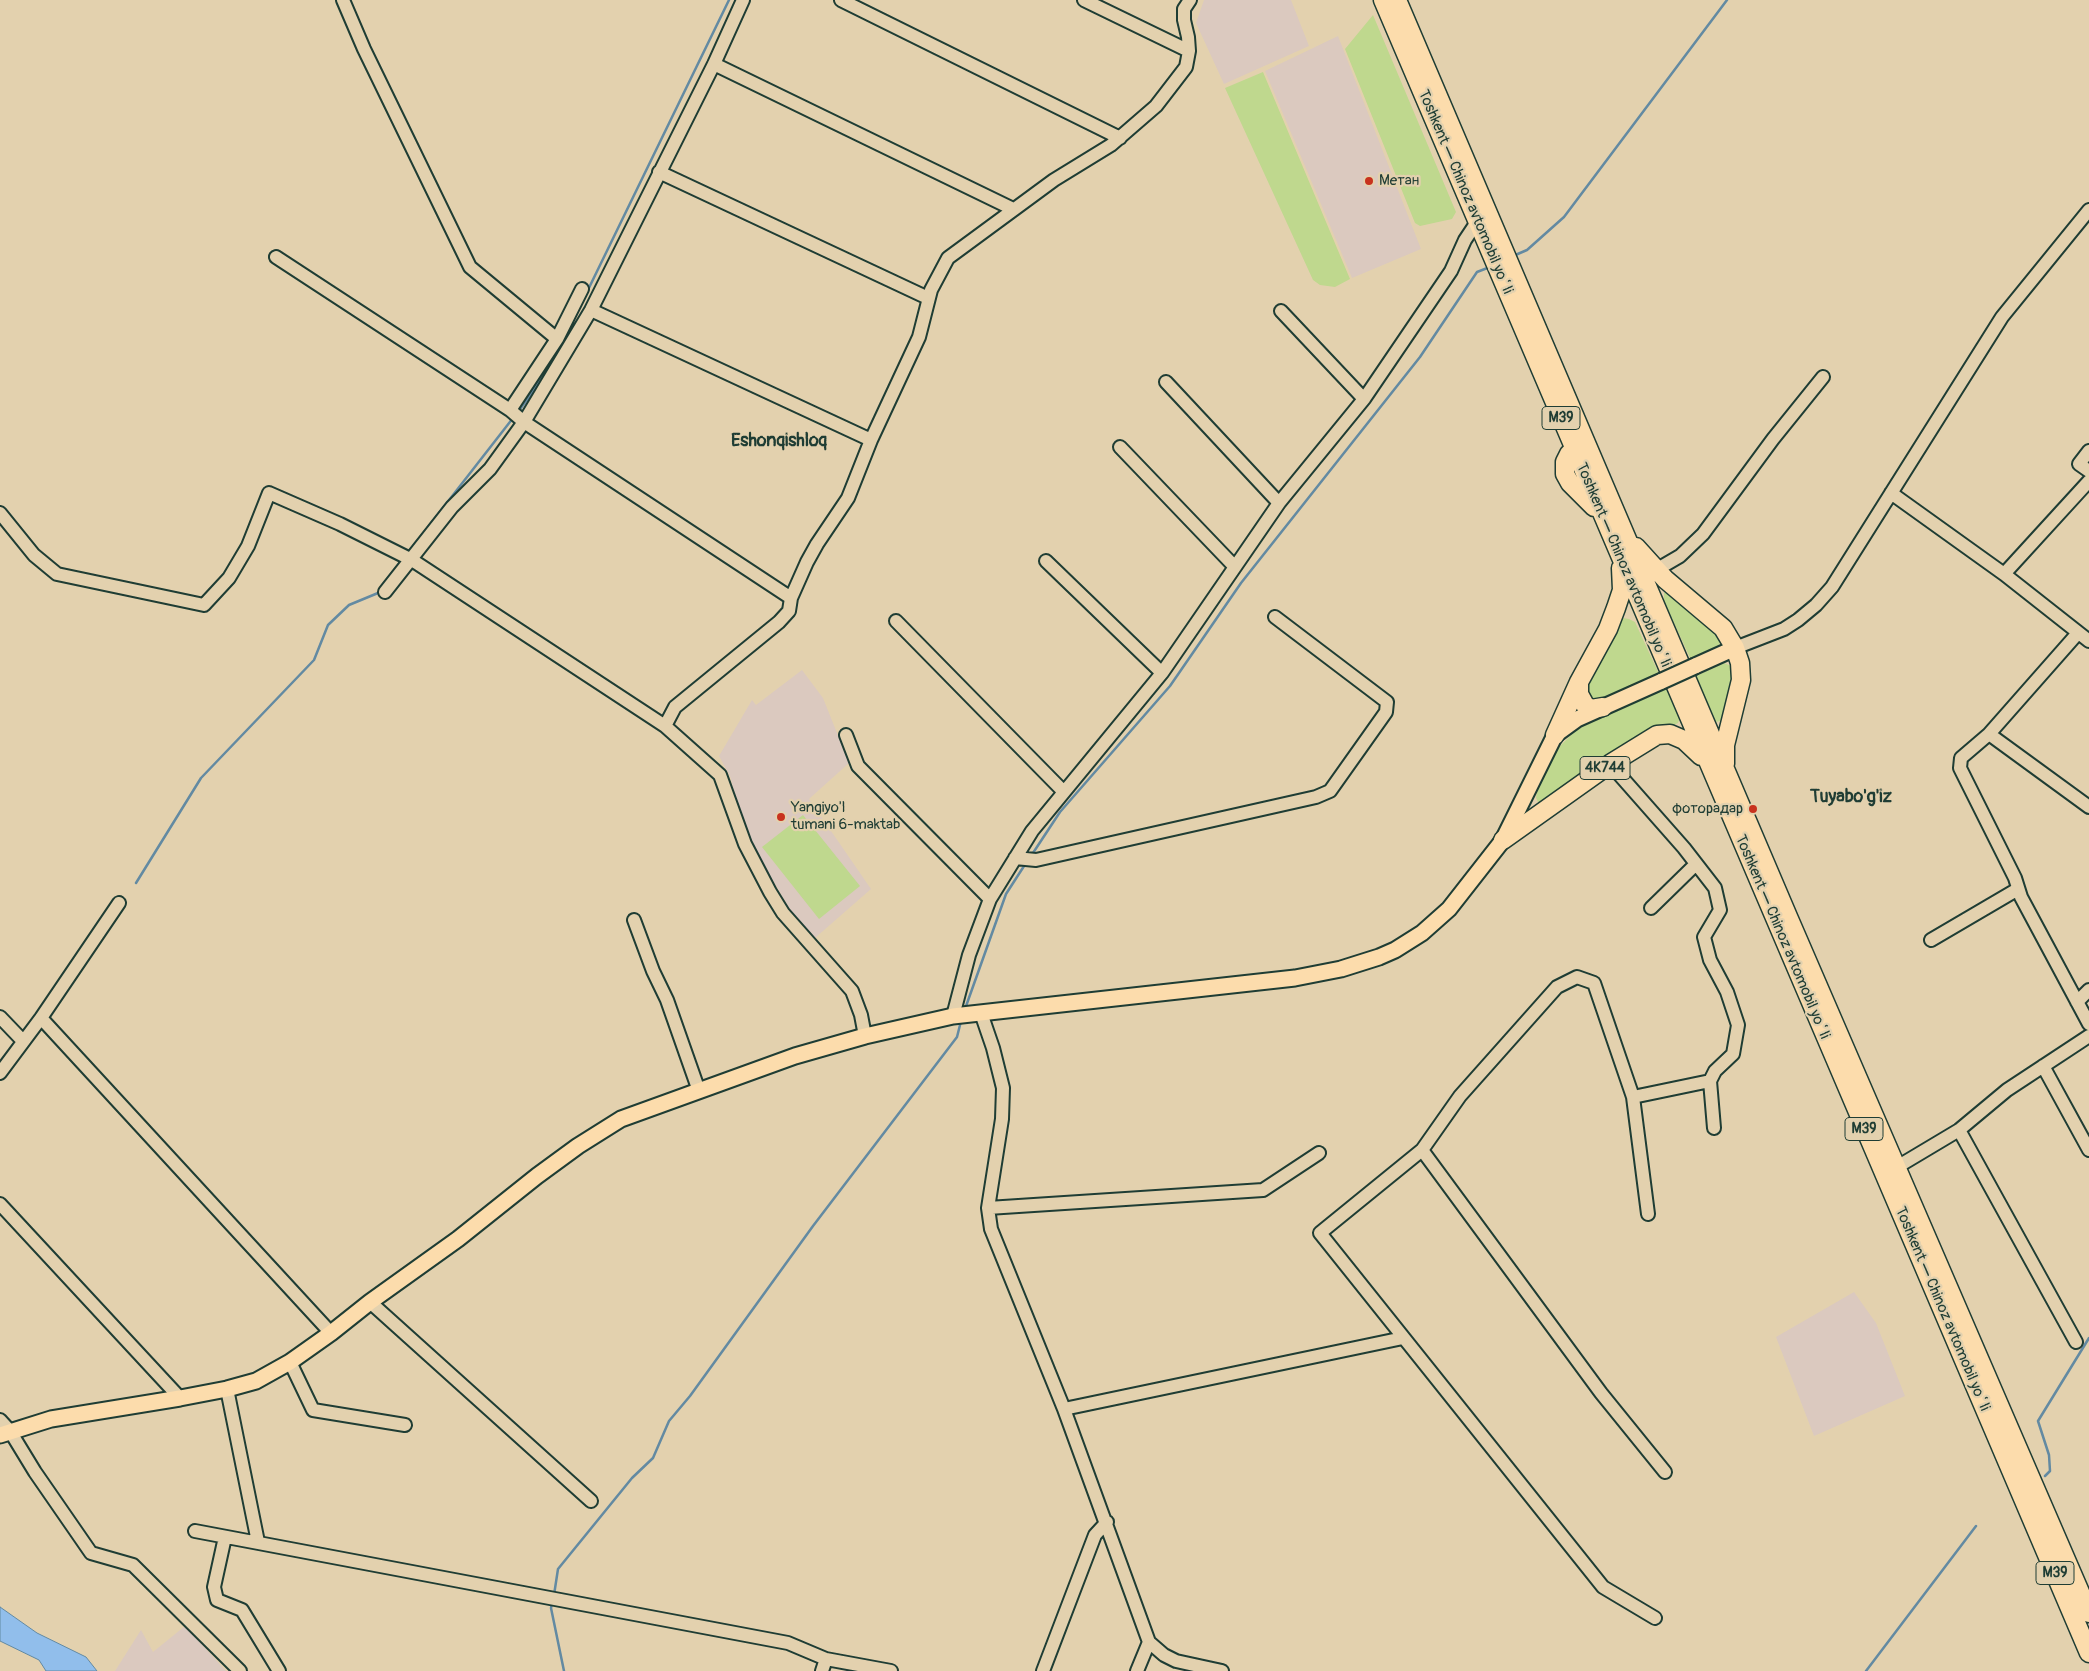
<!DOCTYPE html>
<html>
<head>
<meta charset="utf-8">
<style>
	body { margin:0 }
	canvas { display:block; background:#e3d1ae }
</style>
</head>
<body>
<canvas width="2089" height="1671"></canvas>
<script>
const c = document.querySelector('canvas').getContext('2d');
c.lineJoin = 'round';
function paint(path, color) {
  c.fillStyle = color;
  c.fill(path, 'evenodd');
}
function shape(rows) {
  const path = new Path2D();
  for (const r of rows) {
    path.moveTo(r[0], r[1]);
    for (let i = 2; i < r.length; i += 2) path.lineTo(r[i], r[i + 1]);
  }
  return path;
}
function stroke(path, color, width, dash) {
  c.strokeStyle = color;
  c.lineWidth = width;
  c.lineCap = dash ? 'butt' : 'round';
  c.setLineDash(dash || []);
  c.stroke(path);
}
function drawText(font, color, halo, rows, align = 'center') {
  c.font = font + ' Pangolin,sans-serif';
  c.lineWidth = 4.5;
  c.setLineDash([]);
  c.textBaseline = 'middle';
  c.strokeStyle = halo;
  c.fillStyle = color;
  for (const [text, x, y, turn = 0] of rows) {
    c.save();
    c.translate(x, y);
    c.rotate((+turn || 0) * Math.PI / 180);
    c.textAlign = isNaN(turn) ? turn : align;
    if (halo) c.strokeText(text, 0, 0);
    c.fillText(text, 0, 0);
    c.restore();
  }
}
paint(shape([
	[1204,0,1291,0,1309,46,1224,84,1196,23],
	[1338,36,1421,249,1352,278,1265,71],
	[802,670,823,698,849,763,809,799,871,889,815,938,791,911,746,835,730,776,719,756,752,700,756,705],
	[1854,1292,1876,1323,1905,1396,1814,1436,1776,1337],
	[185,1626,226,1671,115,1671,141,1630,153,1652]
]), '#dbc9bf');
paint(shape([
	[1373,15,1456,212,1452,219,1420,226,1415,223,1345,49],
	[1263,72,1350,279,1335,287,1320,285,1313,280,1225,88],
	[1667,590,1711,626,1720,641,1719,647,1691,660,1664,601,1664,593],
	[1623,618,1629,619,1635,622,1659,674,1601,701,1590,699,1583,686,1617,622],
	[1724,663,1731,666,1734,671,1726,715,1721,721,1715,722,1696,676],
	[1667,687,1680,717,1678,723,1670,727,1657,727,1645,731,1545,802,1538,802,1536,798,1537,791,1558,748,1571,735,1586,722],
	[803,815,860,886,819,919,762,847]
]), '#bfd88e');
const water = shape([
	[0,1607,37,1633,86,1657,97,1671,46,1671,39,1660,0,1641,0,1607]
]);
paint(water, '#91beeb');
stroke(water, '#638aa2', 1);
stroke(shape([
	[1513,256,1527,250,1564,217,1727,0],
	[567,333,729,0],
	[518,412,529,397,559,347],
	[407,554,513,418],
	[384,583,402,560],
	[1031,856,1060,812,1170,686,1241,583,1420,357,1477,272,1490,267],
	[136,883,201,778,314,660,328,625,349,605,378,593,380,590],
	[965,1009,1006,894,1026,863],
	[2045,1476,2050,1471,2049,1455,2038,1421,2089,1338],
	[554,1595,558,1569,632,1478,653,1458,669,1421,690,1396,813,1226,957,1037,961,1021],
	[552,1603,551,1608,564,1671],
	[1866,1671,1976,1526]
]), '#638aa2', 2.5);
const minor = shape([
	[343,0,364,49,470,267,557,339],
	[841,0,1120,138],
	[1084,0,1189,51],
	[714,64,1013,209],
	[659,172,928,298],
	[276,257,510,410,524,422,791,598],
	[591,310,871,440],
	[1281,311,1364,399],
	[1166,382,1279,503],
	[510,410,557,339,582,289],
	[1120,447,1235,567],
	[2089,451,2079,464,2089,471],
	[1891,493,2004,574,2089,641],
	[0,513,34,555,57,574,204,605,229,578,248,546,269,493,340,524,412,560,665,726,720,775,745,844,770,892,783,913,852,991,861,1015,865,1036],
	[1046,561,1162,673],
	[1656,570,1680,556,1703,534,1773,439,1823,377],
	[2004,574,2089,481],
	[385,592,452,507,490,469,524,422,591,310,714,64,743,0],
	[896,621,1063,791],
	[2078,633,1989,734,2089,807],
	[1735,648,1784,629,1798,620,1816,605,1832,587,2002,317,2089,210],
	[665,726,675,707,779,622,789,611,791,598,807,562,817,544,848,498,871,440,919,337,931,290,948,258,1054,180,1111,145,1156,106,1186,67,1189,51,1188,37,1184,20,1184,9,1190,0],
	[1989,734,1961,758,1960,768,2015,878,2021,897,2089,1024],
	[846,735,858,766,990,899],
	[1610,764,1684,848,1715,888,1720,910,1704,937,1710,960,1727,992,1738,1025,1733,1054,1715,1071,1710,1081,1714,1128],
	[1015,858,1036,860,1316,797,1330,791,1386,712,1387,702,1275,617],
	[1651,908,1696,864],
	[634,920,653,971,667,1000,699,1091],
	[1931,940,2018,889],
	[2077,1002,2089,990],
	[981,1013,993,1048,1003,1088,1002,1119,988,1208,991,1229,1064,1409,1149,1642,1164,1655,1176,1661,1222,1671],
	[953,1016,969,955,990,899,1032,831,1162,673,1279,503,1364,399,1451,271,1465,240,1477,222],
	[0,1017,23,1041],
	[41,1018,331,1333],
	[2043,1066,2089,1150],
	[0,1073,41,1018,119,903],
	[1633,1097,1710,1081],
	[1959,1130,2076,1342],
	[1422,1150,1601,1393,1665,1472],
	[1897,1167,1959,1130,2007,1090,2089,1036],
	[0,1204,180,1398],
	[988,1208,1263,1190,1319,1153],
	[1648,1214,1633,1097,1594,983,1577,977,1557,987,1460,1096,1422,1150,1320,1233,1603,1587,1655,1618],
	[370,1302,591,1501],
	[290,1362,313,1410,405,1425],
	[227,1389,258,1542],
	[1064,1409,1403,1338],
	[0,1420,10,1431,35,1472,91,1553,133,1565,240,1671],
	[195,1531,788,1643,826,1659,891,1671],
	[225,1537,214,1587,217,1600,242,1610,279,1671],
	[822,1671,826,1659],
	[1043,1671,1095,1535,1107,1522],
	[1137,1671,1149,1642]
]);
const major = shape([
	[1695,666,1735,648],
	[0,1435,51,1419,180,1398,227,1389,256,1381,290,1362,331,1333,370,1302,458,1239,537,1176,578,1146,621,1119,795,1056,865,1036,953,1016,1295,978,1341,969,1379,957,1395,950,1422,933,1449,909,1503,840,1555,735,1577,719,1662,681]
]);
const highway = shape([
	[1383,0,2089,1653],
	[1397,0,1789,919,2089,1613],
	[1584,448,1574,449,1569,454,1565,462,1565,474,1570,483,1594,507],
	[1636,547,1665,579,1723,628,1735,648,1740,663,1741,680,1725,745,1725,764],
	[1579,682,1579,694,1585,705,1591,709,1603,707],
	[1555,735,1579,682,1608,629,1616,608,1622,590,1621,568],
	[1503,840,1610,764,1657,735,1670,734,1684,740,1701,756]
]);
stroke(minor, '#1f3d34', 16);
stroke(major, '#1f3d34', 19);
stroke(highway, '#1f3d34', 21);
stroke(minor, '#e3d1ae', 12);
stroke(major, '#fcdcac', 15);
stroke(highway, '#fcdcac', 18);
const majorBridge = shape([
	[1662,681,1695,666]
]);
stroke(majorBridge, '#1f3d34', 19, []);
stroke(majorBridge, '#fcdcac', 15);
for (const [x, y, r, color] of [
	[1369,181,5,"#c8321e"],
	[1753,809,5,"#c8321e"],
	[781,817,5,"#c8321e"]
]) {
  const dot = new Path2D();
  dot.arc(x, y, r, 0, 2 * Math.PI);
  c.fillStyle = color;
  c.fill(dot);
  stroke(dot, '#e3d1ae', 2);
}
for (const [x, y, w] of [
	[1561,418,38],
	[1605,768,50],
	[1864,1129,38],
	[2055,1573,38]
]) {
  const box = new Path2D();
  box.roundRect(x - w / 2, y - 11.5, w, 23, 4);
  c.fillStyle = '#e3d1ae';
  c.fill(box);
  stroke(box, '#1f3d34', 1);
}
drawText('bold 14px', '#1f3d34', null, [
	["M39",1561,418],
	["4К744",1605,768],
	["M39",1864,1129],
	["M39",2055,1573]
]);
drawText('15px', '#1f3d34', '#e3d1ae', [
	["Метан",1379,181],
	["Yangiyo'l",791,808],
	["tumani 6-maktab",791,825],
	["фоторадар",1743,809,"right"]
], 'left');
drawText('15px', '#1f3d34', '#e3d1ae', [
	["Toshkent — Chinoz avtomobil yoʻli",1465,192,67],
	["Toshkent — Chinoz avtomobil yoʻli",1623,565,67],
	["Toshkent — Chinoz avtomobil yoʻli",1782,937,67],
	["Toshkent — Chinoz avtomobil yoʻli",1942,1309,67]
]);
drawText('bold 18px', '#1f3d34', '#e3d1ae', [
	["Eshonqishloq",779,441],
	["Tuyabo'g'iz",1851,797]
]);
</script>
</body>
</html>
